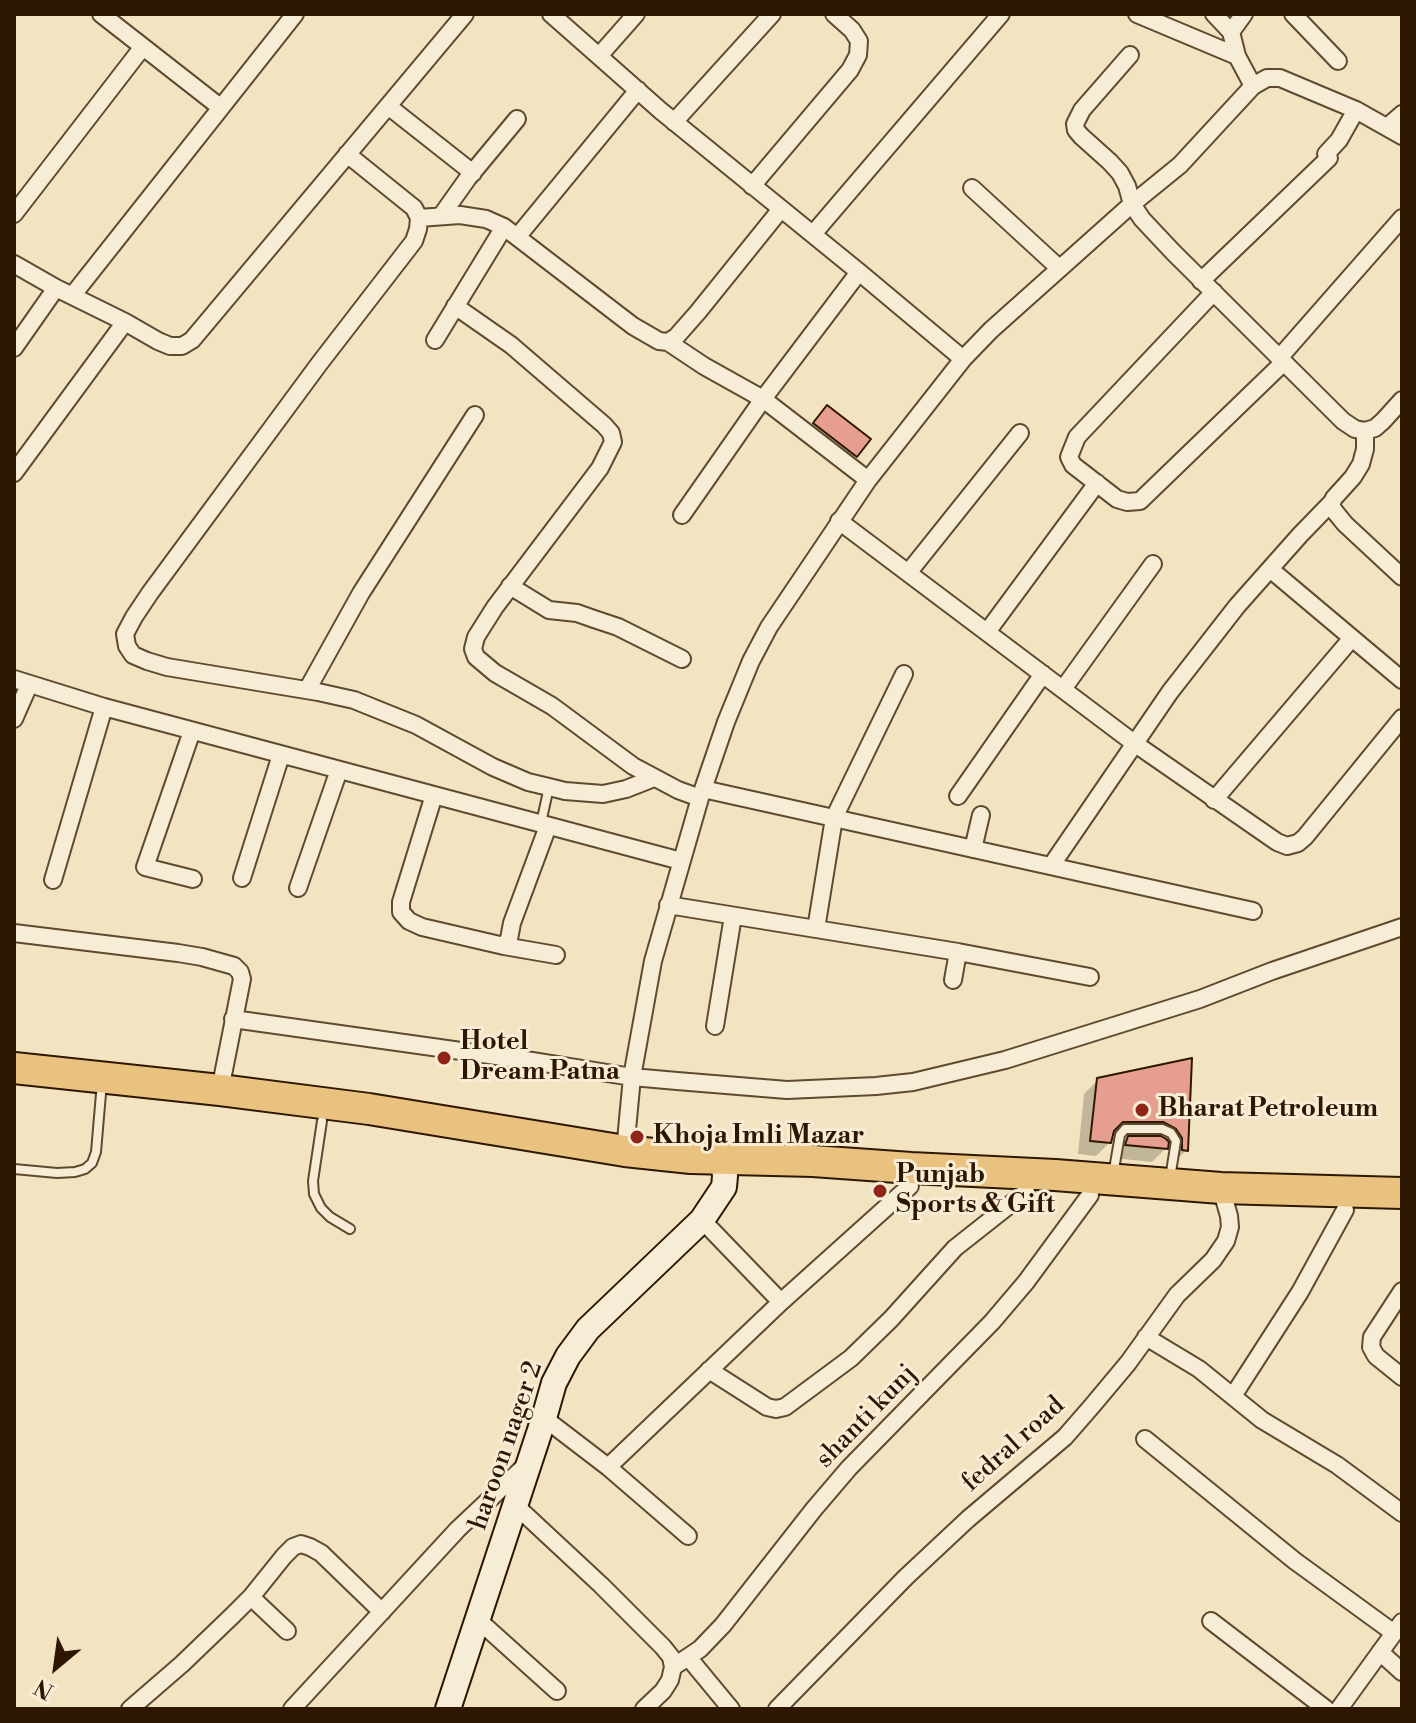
<!DOCTYPE html>
<html>
<head>
<meta charset="utf-8">
<style>
	body { margin:0 }
	#map { position:relative; width:1416px; height:1723px; overflow:hidden; background:#f2e3c1; font-family:"Libre Bodoni",serif }
	canvas { display:block }
	.frame { position:absolute; inset:0; border:16px solid #2e1700; pointer-events:none }
	.north { position:absolute; left:16px; top:1627px; width:80px; height:80px; -webkit-text-stroke:6px #f7edd7; paint-order:stroke; rotate:209deg; font-size:22px; font-weight:700; line-height:32px; text-align:center; color:#2e1700 }
	.north::after { content:''; display:block; margin:auto; width:28px; height:36px; background:#2e1700; clip-path:polygon(50% 0,100% 100%,50% 72%,0 100%) }
</style>
</head>
<body>
<div id="map">
<canvas width="1416" height="1723"></canvas>
<div class="frame"></div>
<div class="north">N</div>
</div>
<script>
const c = document.querySelector('canvas').getContext('2d');
c.lineJoin = 'round';
function paint(path, color) {
  c.fillStyle = color;
  c.fill(path, 'evenodd');
}
function shape(rows) {
  const path = new Path2D();
  for (const r of rows) {
    path.moveTo(r[0], r[1]);
    for (let i = 2; i < r.length; i += 2) path.lineTo(r[i], r[i + 1]);
  }
  return path;
}
function stroke(path, color, width, dash) {
  c.strokeStyle = color;
  c.lineWidth = width;
  c.lineCap = dash ? 'butt' : 'round';
  c.setLineDash(dash || []);
  c.stroke(path);
}
function drawText(font, color, halo, rows, align = 'center') {
  c.font = font + ' "Libre Bodoni",serif';
  c.lineWidth = 6;
  c.setLineDash([]);
  c.textBaseline = 'middle';
  c.strokeStyle = halo;
  c.fillStyle = color;
  for (const [text, x, y, turn = 0] of rows) {
    c.save();
    c.translate(x, y);
    c.rotate((+turn || 0) * Math.PI / 180);
    c.textAlign = isNaN(turn) ? turn : align;
    if (halo) c.strokeText(text, 0, 0);
    c.fillText(text, 0, 0);
    c.restore();
  }
}
paint(shape([
	[817,417,868,439,846,466,804,434],
	[1190,1060,1186,1150,1173,1164,1169,1163,1170,1152,1167,1147,1152,1162,1113,1158,1115,1152,1132,1135,1111,1135,1110,1142,1096,1156,1078,1154,1084,1094,1098,1080]
]), '#0003');
const building = shape([
	[827,405,871,439,857,457,813,423,827,405],
	[1192,1058,1188,1151,1182,1150,1182,1138,1176,1129,1163,1122,1123,1122,1114,1131,1111,1143,1090,1141,1097,1078,1192,1058],
	[1128,1136,1161,1136,1166,1139,1169,1142,1168,1149,1125,1145,1128,1136]
]);
paint(building, '#e59e90');
stroke(building, '#2e1700', 2);
const lane = shape([
	[541,823,549,787],
	[322,1121,313,1181,314,1194,321,1208,330,1217,350,1229],
	[14,1169,57,1173,75,1172,85,1169,92,1163,96,1152,102,1082],
	[1113,1175,1120,1135,1125,1129,1162,1129,1171,1133,1176,1141,1170,1178]
]);
const street = shape([
	[101,14,220,107],
	[551,14,661,111,859,272,963,359],
	[1137,14,1237,56],
	[1214,14,1231,32],
	[1244,14,1231,32,1237,56,1253,86],
	[1293,14,1338,61],
	[1130,55,1082,110,1075,124,1076,130,1081,136,1110,162,1120,173,1127,186,1132,204,1142,219,1173,252,1343,421,1355,429,1365,431,1375,428,1383,421,1402,400],
	[599,56,636,14],
	[388,106,473,173],
	[674,122,772,14],
	[1387,127,1402,114],
	[347,154,414,208,419,218,418,229,414,241,319,364,150,593,134,617,125,634,127,646,133,655,147,661,167,667,318,692,354,700,416,725,493,767,528,782,549,787,565,791,603,794,626,789,654,778],
	[1326,154,1339,140,1356,110],
	[752,186,850,70,858,55,859,41,852,30,834,14],
	[972,188,1059,268],
	[14,214,142,48],
	[441,216,468,178,517,119],
	[419,218,460,215,486,219,504,227,633,326,659,341,668,342,676,337,698,312,781,209],
	[813,234,1001,14],
	[518,236,638,90],
	[14,264,56,288,125,322,158,341,170,346,182,346,192,340,465,14],
	[1201,281,1329,158],
	[1214,292,1077,437,1069,457,1073,465,1117,499,1127,502,1140,501,1284,362],
	[72,296,295,14],
	[455,306,511,345,604,425,611,433,613,442,600,468,495,607,476,637,473,649,476,657,495,673,552,706,633,766,678,790,700,798],
	[435,340,504,227],
	[668,342,704,366,763,399,868,480],
	[14,348,56,288],
	[1280,357,1402,218],
	[1365,431,1365,449,1361,464,1353,477,1334,498,1332,502,1332,508,1345,524,1402,577],
	[14,473,125,322],
	[682,515,763,399,859,272],
	[839,521,1134,743,1277,842,1287,846,1298,843,1305,837,1402,718],
	[1270,569,1402,680],
	[908,573,1020,433],
	[510,586,549,610,577,613,594,619,618,627,682,659],
	[987,632,1097,483],
	[14,679,104,707,681,861],
	[1063,689,1153,564],
	[307,690,361,593,475,415],
	[14,719,29,685],
	[192,731,145,867,193,879],
	[703,789,1253,911],
	[434,795,401,902,401,912,409,921,422,927,504,946,509,939,512,923,548,826],
	[958,796,1043,674],
	[1214,800,1352,638],
	[973,849,981,815],
	[1051,866,1170,692,1237,606,1300,535,1332,502],
	[242,878,281,755],
	[53,880,104,707],
	[298,888,339,770],
	[668,905,958,952,1090,977],
	[816,929,834,818,904,674],
	[14,933,178,953,202,957,234,966,240,972,242,979,220,1090],
	[504,946,556,955],
	[953,980,958,952],
	[233,1019,532,1061,632,1077,677,1081,787,1090,876,1086,913,1082,1005,1060,1200,999,1272,971,1402,927],
	[715,1026,733,916],
	[625,1151,632,1077,653,961,700,798,726,722,751,661,769,627,868,480,963,359,991,330,1132,204,1180,165,1253,86,1267,78,1280,78,1356,110,1402,136],
	[702,1220,781,1302],
	[1402,1291,1372,1337,1371,1347,1376,1356,1402,1377],
	[1146,1337,1199,1369,1262,1420,1337,1465,1402,1513],
	[709,1370,767,1407,776,1409,785,1407,851,1358,891,1319,955,1248,1026,1192],
	[1233,1396,1300,1292,1345,1210],
	[544,1418,608,1467,688,1536],
	[1145,1439,1295,1561,1394,1633],
	[608,1467,781,1302,910,1186],
	[515,1505,601,1585,663,1647,671,1657,673,1667,670,1680,663,1691,644,1709],
	[251,1597,287,1631],
	[477,1619,557,1691],
	[1211,1621,1326,1709],
	[1380,1652,1402,1672],
	[688,1657,731,1709],
	[673,1667,700,1649,723,1625,814,1509,849,1468,992,1322,1026,1282,1090,1195],
	[130,1709,182,1664,233,1615,251,1597,284,1556,293,1547,301,1544,310,1547,321,1553,382,1612],
	[292,1709,458,1529,526,1465],
	[777,1709,906,1577,968,1519,1065,1437,1092,1406,1128,1363,1177,1295,1213,1260,1226,1241,1230,1227,1229,1216,1221,1188],
	[1339,1709,1402,1622]
]);
const secondary = shape([
	[448,1709,544,1418,554,1383,568,1356,588,1329,702,1220,724,1187,725,1176,723,1158]
]);
const highway = shape([
	[14,1068,220,1090,369,1109,625,1151,691,1158,813,1161,911,1168,1055,1175,1221,1188,1402,1193]
]);
stroke(lane, '#5f4a30', 12);
stroke(street, '#5f4a30', 20);
stroke(secondary, '#2e1700', 28);
stroke(highway, '#2e1700', 34);
stroke(lane, '#f7edd7', 8);
stroke(street, '#f7edd7', 16);
stroke(secondary, '#f7edd7', 24);
stroke(highway, '#e9c280', 30);
for (const [x, y, r, color] of [
	[444,1058,8,"#8f2418"],
	[1142,1110,8,"#8f2418"],
	[637,1137,8,"#8f2418"],
	[880,1191,8,"#8f2418"]
]) {
  const dot = new Path2D();
  dot.arc(x, y, r, 0, 2 * Math.PI);
  c.fillStyle = color;
  c.fill(dot);
  stroke(dot, '#f7edd7', 3);
}
drawText('bold 26px', '#2e1700', '#f7edd7', [
	["Hotel",460,1043],
	["Dream Patna",460,1073],
	["Bharat Petroleum",1158,1110],
	["Khoja Imli Mazar",653,1137],
	["Punjab",896,1176],
	["Sports & Gift",896,1206]
], 'left');
drawText('26px', '#2e1700', '#f7edd7', [
	["shanti kunj",867,1417,-46],
	["fedral road",1014,1445,-42],
	["haroon nager 2",507,1446,-71]
]);
</script>
</body>
</html>
